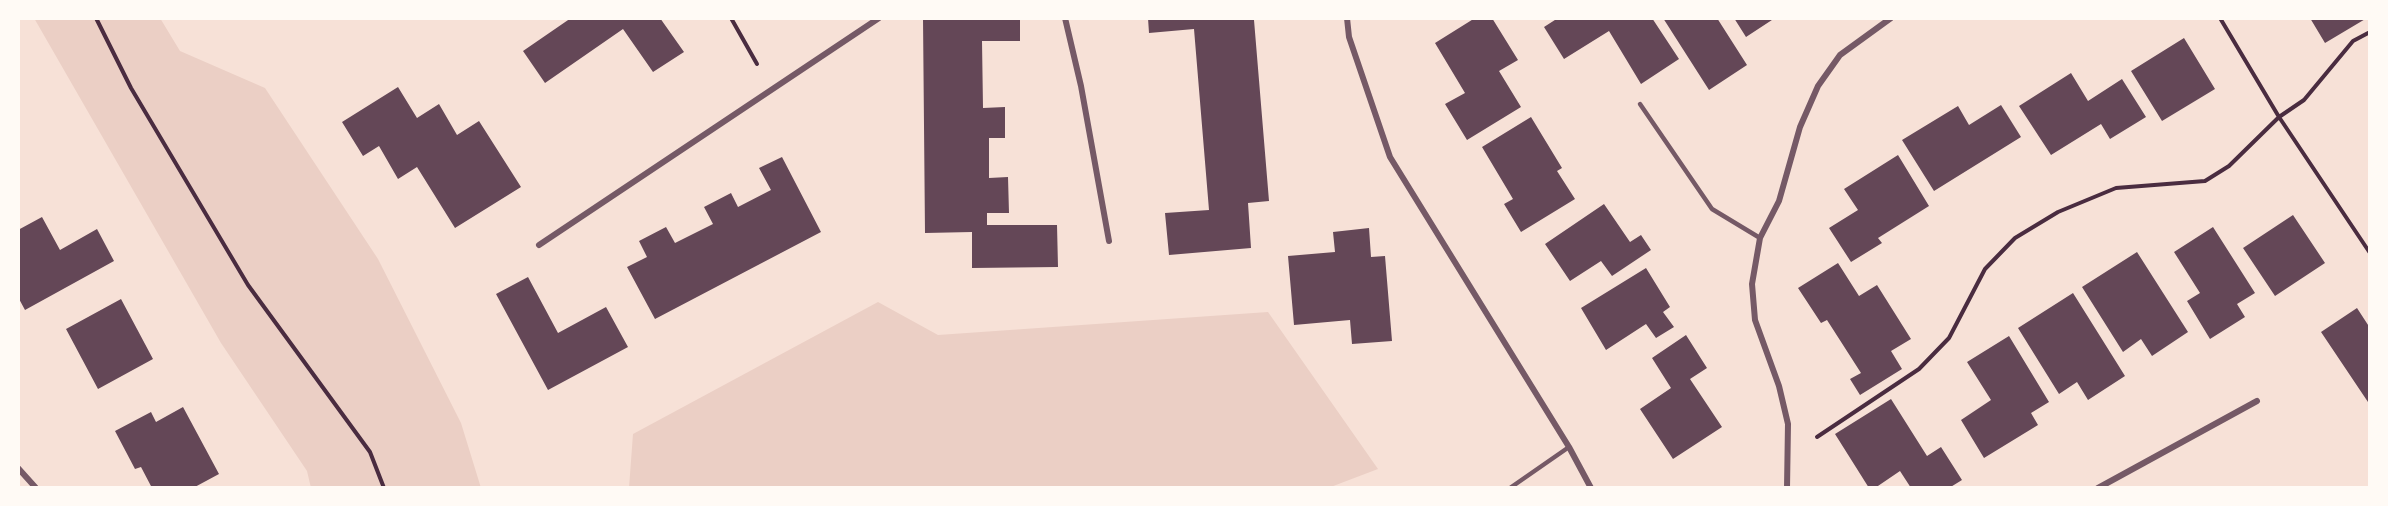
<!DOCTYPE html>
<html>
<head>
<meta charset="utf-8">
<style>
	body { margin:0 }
	#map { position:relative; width:2388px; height:506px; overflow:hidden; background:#f7e1d7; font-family:"Space Grotesk",sans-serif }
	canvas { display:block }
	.frame { position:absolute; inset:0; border:20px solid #fffaf5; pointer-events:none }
</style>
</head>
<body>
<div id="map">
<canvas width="2388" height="506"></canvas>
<div class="frame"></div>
</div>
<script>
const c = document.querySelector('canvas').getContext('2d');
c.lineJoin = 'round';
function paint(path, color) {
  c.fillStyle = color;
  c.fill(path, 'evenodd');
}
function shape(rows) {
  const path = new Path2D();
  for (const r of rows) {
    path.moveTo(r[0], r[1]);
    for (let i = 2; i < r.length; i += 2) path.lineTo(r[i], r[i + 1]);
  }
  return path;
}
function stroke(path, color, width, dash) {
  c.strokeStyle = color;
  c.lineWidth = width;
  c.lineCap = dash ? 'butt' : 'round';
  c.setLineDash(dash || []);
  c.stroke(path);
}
paint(shape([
	[34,18,160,18,180,51,265,88,378,259,461,423,481,488,311,488,307,471,221,343],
	[878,302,938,335,1268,312,1378,469,1328,488,629,488,633,434]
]), '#ebcfc5');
paint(shape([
	[571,18,660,18,684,52,653,72,623,29,545,83,523,51],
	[923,18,1020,18,1020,41,982,41,983,108,1005,107,1005,138,989,138,989,178,1008,177,1009,213,987,213,987,225,1057,225,1058,267,972,268,972,232,925,233],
	[1148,18,1254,20,1269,201,1248,203,1251,248,1169,255,1165,213,1209,210,1194,29,1149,33],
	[1475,18,1492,18,1518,60,1499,71,1521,107,1467,140,1445,104,1465,93,1435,43],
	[1558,18,1652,18,1679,59,1641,84,1609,31,1564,59,1544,27],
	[1663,18,1717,18,1747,65,1709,90],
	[1734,18,1775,18,1746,37],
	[2310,18,2367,18,2325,43],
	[2184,38,2215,89,2162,121,2131,71],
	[2071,73,2088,101,2122,79,2146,117,2110,139,2101,124,2051,155,2019,106],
	[398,87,417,118,439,104,457,135,479,121,521,187,455,228,417,167,398,179,379,146,363,156,342,122],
	[2001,105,2021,137,1934,191,1902,140,1958,106,1969,125],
	[1531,117,1562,168,1557,171,1575,199,1521,232,1504,204,1513,199,1482,147],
	[1898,155,1929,206,1878,238,1882,243,1851,262,1829,228,1858,210,1844,189],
	[782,157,821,232,655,319,627,267,647,257,639,241,666,227,675,243,713,224,704,207,731,193,738,207,771,190,759,168],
	[1604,204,1630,242,1641,235,1651,250,1612,276,1601,261,1570,281,1545,244],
	[2293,215,2325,263,2275,296,2243,248],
	[42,217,60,250,97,229,114,261,25,310,18,297,18,230],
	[2213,227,2255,293,2237,304,2245,317,2210,339,2187,301,2200,293,2174,252],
	[1369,228,1371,257,1385,256,1392,341,1352,344,1350,320,1294,325,1288,256,1335,252,1333,232],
	[2137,252,2188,332,2152,356,2141,339,2123,352,2082,287],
	[1838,263,1859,296,1877,285,1911,339,1891,351,1902,369,1860,395,1850,379,1861,373,1827,320,1821,323,1798,288],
	[1646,268,1670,307,1663,312,1674,327,1656,338,1646,324,1606,350,1581,308],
	[528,277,558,333,606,307,628,347,548,390,496,294],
	[2073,293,2125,376,2088,400,2077,382,2059,394,2018,328],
	[121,299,153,359,98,389,66,329],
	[2357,308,2370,328,2370,405,2321,332],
	[1686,335,1707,368,1690,379,1722,427,1673,459,1640,409,1671,388,1652,358],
	[2009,336,2049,402,2031,413,2038,425,1984,458,1961,420,1991,400,1967,362],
	[1891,399,1927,456,1941,447,1962,480,1949,488,1911,488,1900,471,1875,488,1869,488,1835,434],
	[183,407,219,474,193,488,152,488,141,467,135,469,115,431,151,412,156,422]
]), '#644757');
stroke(shape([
	[96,18,131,88,248,285,370,452,384,488],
	[731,18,757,64],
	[2220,18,2279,117,2370,253],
	[1817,437,1919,369,1949,338,1985,269,2015,238,2058,212,2116,188,2205,181,2229,166,2279,117,2304,100,2353,41,2370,32]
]), '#4a2c40', 4);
stroke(shape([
	[1640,104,1712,209,1760,238],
	[1510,488,1569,447]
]), '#755966', 4.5);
stroke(shape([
	[1065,18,1081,86,1109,241],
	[1347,18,1349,37,1390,157,1569,447,1591,488],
	[539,245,879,18],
	[18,468,36,488],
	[1787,488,1788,424,1779,386,1755,320,1752,284,1760,238,1779,201,1800,127,1818,86,1840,55,1891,18],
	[2098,488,2257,401]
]), '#755966', 6);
</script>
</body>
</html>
